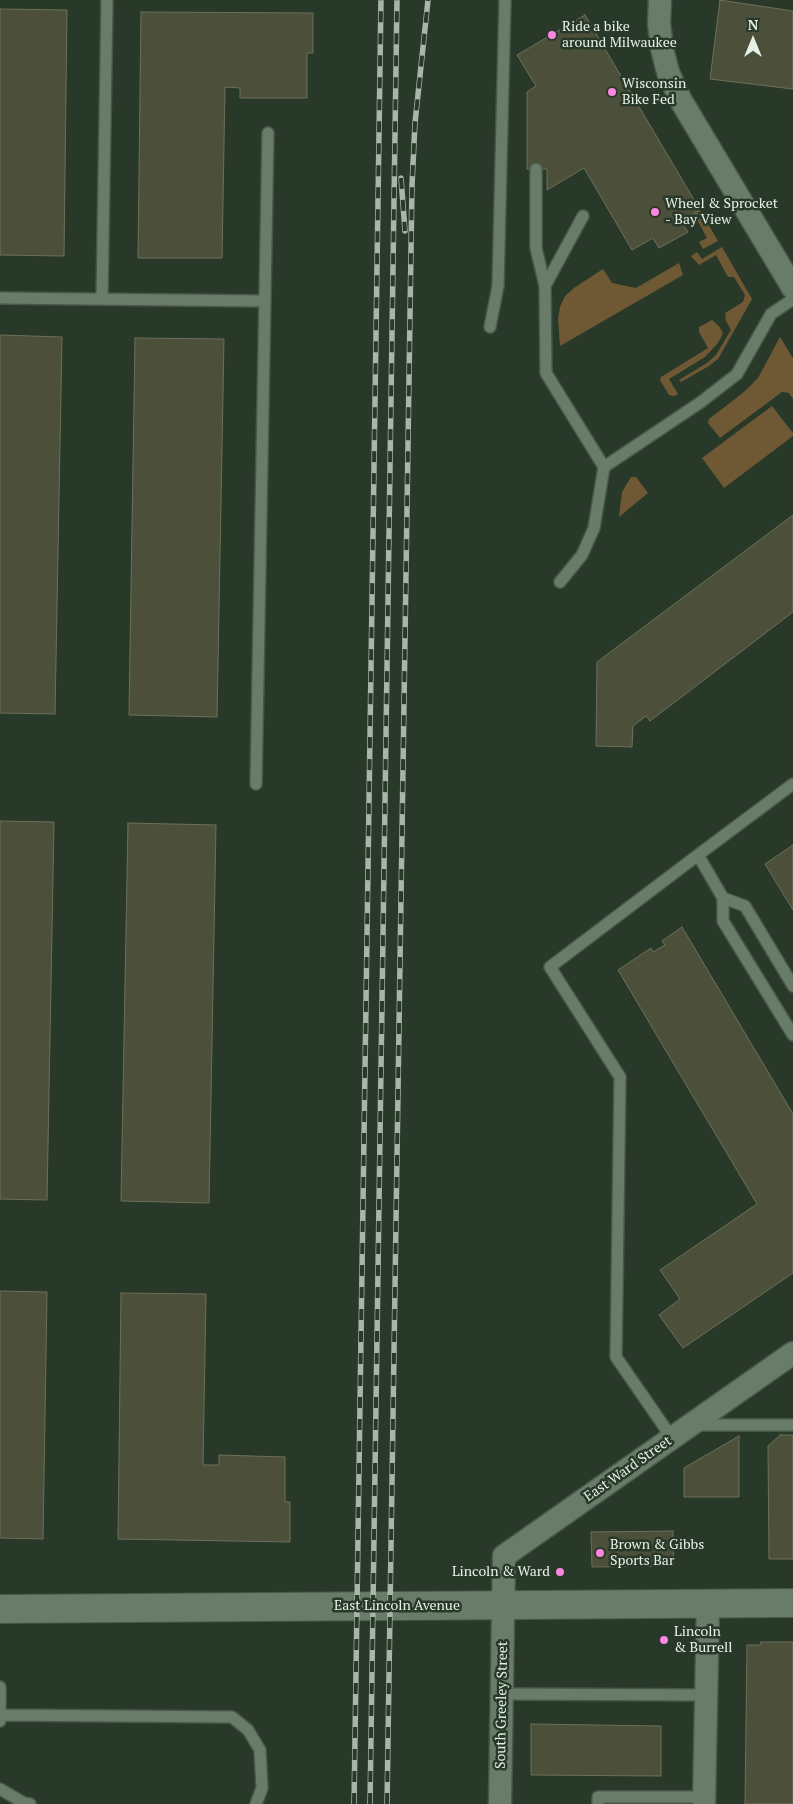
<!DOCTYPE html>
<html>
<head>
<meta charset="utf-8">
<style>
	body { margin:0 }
	#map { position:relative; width:793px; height:1804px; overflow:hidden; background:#283929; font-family:"PT Serif",serif }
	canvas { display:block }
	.north { position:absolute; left:728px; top:15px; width:50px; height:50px; -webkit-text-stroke:4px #283929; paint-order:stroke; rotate:0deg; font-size:14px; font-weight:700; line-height:20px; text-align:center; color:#e6f1e7 }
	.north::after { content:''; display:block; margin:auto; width:18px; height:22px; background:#e6f1e7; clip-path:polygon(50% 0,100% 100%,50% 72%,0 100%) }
</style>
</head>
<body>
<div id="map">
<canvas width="793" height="1804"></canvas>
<div class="north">N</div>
</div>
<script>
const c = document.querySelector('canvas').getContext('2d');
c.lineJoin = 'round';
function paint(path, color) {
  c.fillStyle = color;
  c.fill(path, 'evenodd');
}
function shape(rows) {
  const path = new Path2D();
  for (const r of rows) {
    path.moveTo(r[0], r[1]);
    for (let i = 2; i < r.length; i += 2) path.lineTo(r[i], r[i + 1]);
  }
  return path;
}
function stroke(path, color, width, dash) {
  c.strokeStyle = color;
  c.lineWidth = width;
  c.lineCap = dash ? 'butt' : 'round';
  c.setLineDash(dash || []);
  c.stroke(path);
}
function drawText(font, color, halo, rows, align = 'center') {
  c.font = font + ' "PT Serif",serif';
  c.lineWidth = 5;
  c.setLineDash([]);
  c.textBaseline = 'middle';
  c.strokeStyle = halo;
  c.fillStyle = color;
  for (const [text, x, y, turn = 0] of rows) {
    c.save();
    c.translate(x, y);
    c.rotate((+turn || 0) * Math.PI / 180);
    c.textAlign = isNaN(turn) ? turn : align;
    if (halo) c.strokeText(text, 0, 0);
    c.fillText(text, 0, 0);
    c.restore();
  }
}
paint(shape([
	[700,210,718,241,703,249,699,242,707,238,694,214],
	[722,247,752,299,718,359,709,366,681,382,679,380,707,363,716,355,731,330,726,321,725,313,743,302,745,295,734,277,728,277,716,255,699,265,691,256,697,252,702,259],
	[679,263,683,275,560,346,558,319,560,307,565,296,574,288,603,269,612,283,636,288],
	[712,320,719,326,723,333,718,343,705,357,669,379,678,394,674,396,669,395,660,380,661,377,708,348,699,332,699,327],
	[780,337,793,358,793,399,789,393,782,392,720,438,708,423,709,419,744,392,758,378],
	[772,406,793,433,793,436,724,488,702,458],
	[631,477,636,477,648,493,619,517,622,492]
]), '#6f5935');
const building = shape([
	[720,0,793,11,793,89,710,79,720,0],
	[0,9,67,10,64,256,0,255,0,9],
	[141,12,313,13,313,53,307,53,307,98,240,98,240,88,225,87,222,258,138,258,141,12],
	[585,15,700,210,681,221,688,232,659,248,653,238,632,250,584,168,547,190,547,169,527,169,527,92,536,86,517,55,585,15],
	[0,335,62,337,55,714,0,713,0,335],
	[135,338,224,339,217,717,129,715,135,338],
	[793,515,793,612,650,721,646,716,633,726,632,747,596,746,597,662,793,515],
	[0,821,54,822,47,1200,0,1199,0,821],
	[128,823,216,825,209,1203,121,1201,128,823],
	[793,845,793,910,765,864,793,845],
	[682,927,793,1114,793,1273,683,1348,659,1315,680,1299,660,1270,757,1204,618,970,651,948,653,952,665,945,662,941,682,927],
	[0,1291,47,1292,43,1539,0,1538,0,1291],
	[121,1293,206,1294,203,1465,219,1465,219,1455,285,1457,285,1502,290,1502,290,1542,118,1539,121,1293],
	[780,1435,793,1435,793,1559,769,1559,768,1446,780,1435],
	[739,1436,739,1497,684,1497,684,1468,739,1436],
	[673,1531,674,1566,592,1567,591,1532,673,1531],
	[761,1642,793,1642,793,1804,745,1804,747,1645,761,1645,761,1642],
	[531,1724,661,1726,661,1776,531,1775,531,1724]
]);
paint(building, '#4c4f39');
stroke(building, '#6e7159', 1);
const lane = shape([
	[536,169,536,248,545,286,546,373,604,467],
	[545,286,583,216],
	[0,298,265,301],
	[102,299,107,0],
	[490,327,498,286,505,0],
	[560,582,582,555,594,528,604,467,701,402,737,374,771,314,793,299],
	[256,784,268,133],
	[723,898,698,855,793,784],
	[793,986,745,906,723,898,723,921,793,1035],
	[697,1425,793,1425],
	[672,1438,616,1357,620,1077,550,967,698,855],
	[0,1687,0,1721],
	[502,1694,706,1695],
	[1,1715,232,1717,248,1730,260,1750,262,1788,256,1804],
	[0,1789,24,1803,30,1804],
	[598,1804,598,1797,704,1797]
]);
const street = shape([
	[660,0,659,23,662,49,668,72,680,99,793,288],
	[500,1804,504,1556,793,1353],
	[704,1804,708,1603]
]);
const secondary = shape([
	[0,1609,793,1603]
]);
stroke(lane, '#485649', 14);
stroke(street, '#485649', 25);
stroke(secondary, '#485649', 30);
stroke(lane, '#697c6a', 11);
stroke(street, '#697c6a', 22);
stroke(secondary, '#697c6a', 28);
const rail = shape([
	[401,178,405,231],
	[354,1804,381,0],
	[370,1804,397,0],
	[387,1804,412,185,415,123,428,0]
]);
stroke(rail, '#a8b5a9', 5.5);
stroke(rail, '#283929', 4, [11]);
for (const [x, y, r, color] of [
	[552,35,5,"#fd86e2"],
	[612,92,5,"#fd86e2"],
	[655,212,5,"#fd86e2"],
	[600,1553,5,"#fd86e2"],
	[560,1572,5,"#fd86e2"],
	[664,1640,5,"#fd86e2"]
]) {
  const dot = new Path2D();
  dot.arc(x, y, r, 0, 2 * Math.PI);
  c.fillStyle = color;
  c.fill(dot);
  stroke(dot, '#283929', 2);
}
drawText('14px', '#e6f1e7', '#283929', [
	["Ride a bike",562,27],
	["around Milwaukee",562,43],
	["Wisconsin",622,84],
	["Bike Fed",622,100],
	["Wheel & Sprocket",665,204],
	["- Bay View",665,220],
	["Brown & Gibbs",610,1545],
	["Sports Bar",610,1561],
	["Lincoln & Ward",550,1572,"right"],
	["Lincoln",674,1632],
	["& Burrell",674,1648]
], 'left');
drawText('14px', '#e6f1e7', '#283929', [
	["East Ward Street",628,1469,-35],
	["East Lincoln Avenue",397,1606],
	["South Greeley Street",502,1705,-89]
]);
</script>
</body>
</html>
